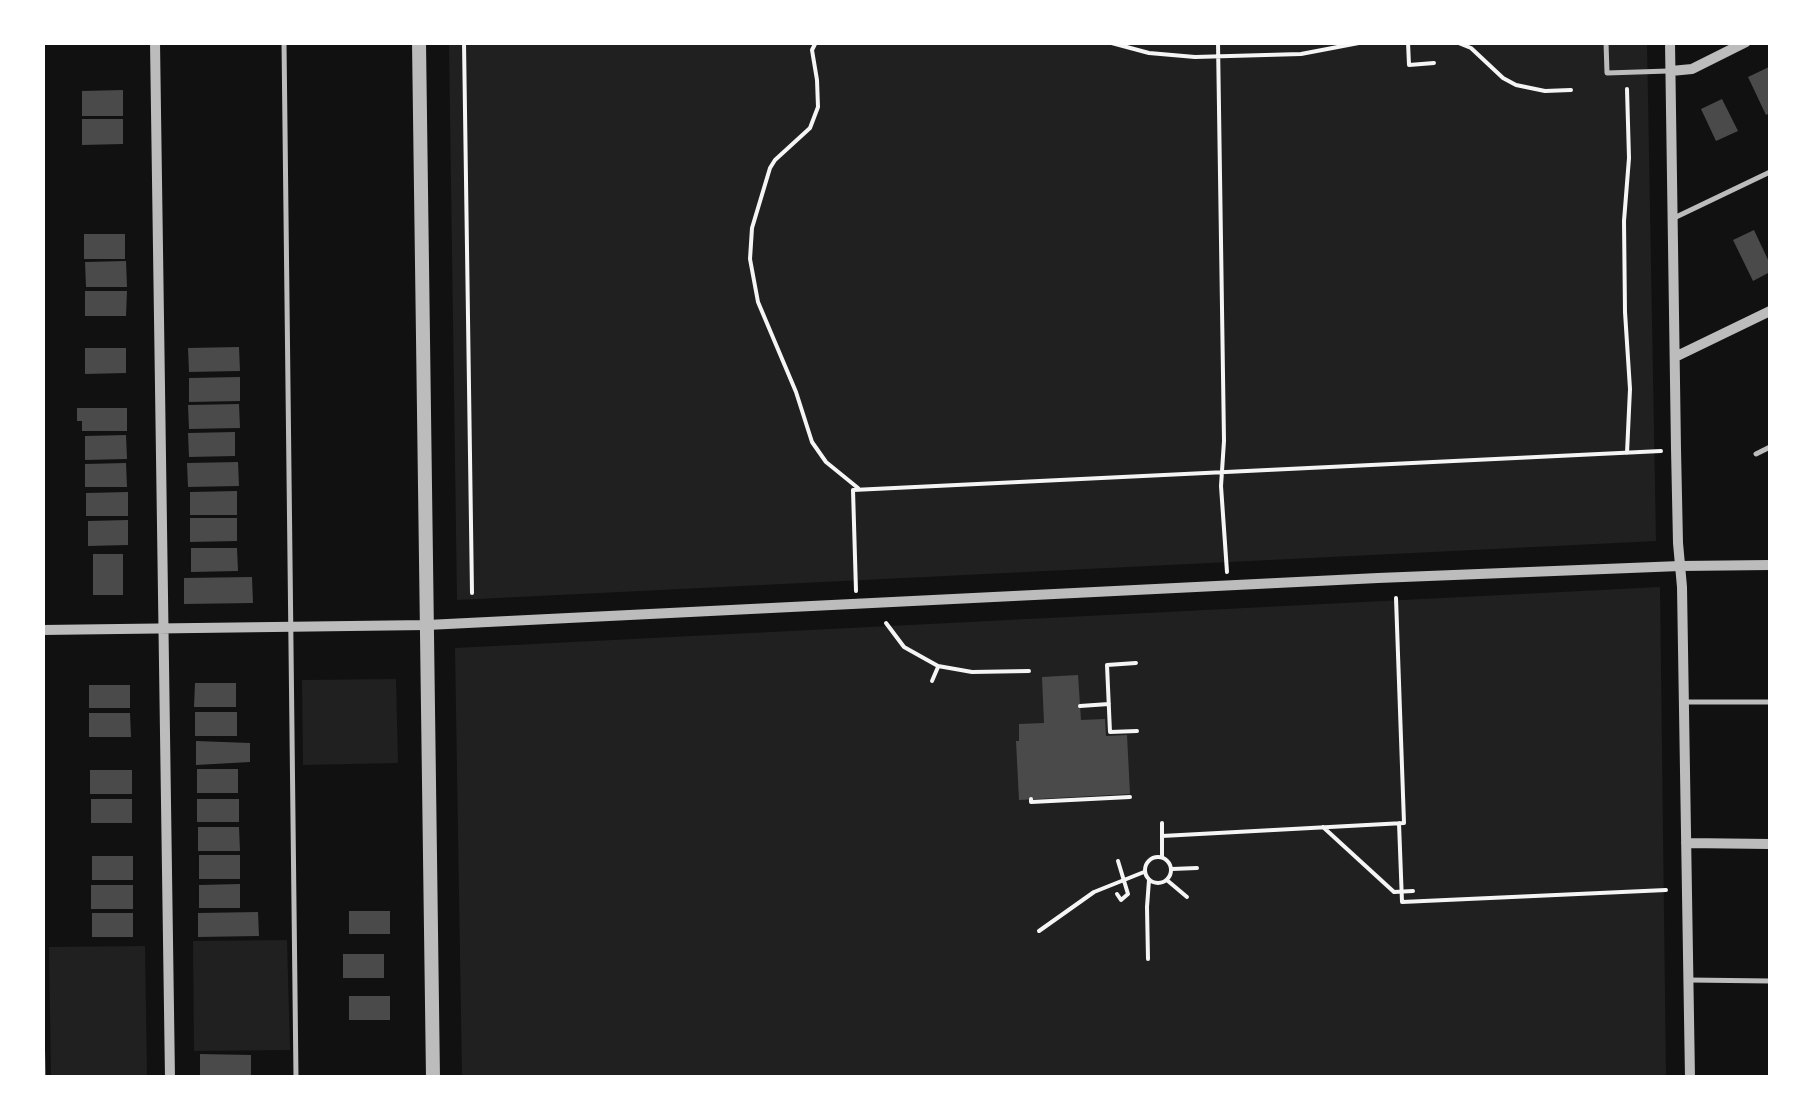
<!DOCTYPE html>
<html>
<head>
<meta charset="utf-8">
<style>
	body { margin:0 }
	#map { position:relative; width:1813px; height:1120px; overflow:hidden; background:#111; font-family:"IBM Plex Sans",sans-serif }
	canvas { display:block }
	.frame { position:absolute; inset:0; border:45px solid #fff; pointer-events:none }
</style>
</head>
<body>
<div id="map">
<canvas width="1813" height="1120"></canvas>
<div class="frame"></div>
</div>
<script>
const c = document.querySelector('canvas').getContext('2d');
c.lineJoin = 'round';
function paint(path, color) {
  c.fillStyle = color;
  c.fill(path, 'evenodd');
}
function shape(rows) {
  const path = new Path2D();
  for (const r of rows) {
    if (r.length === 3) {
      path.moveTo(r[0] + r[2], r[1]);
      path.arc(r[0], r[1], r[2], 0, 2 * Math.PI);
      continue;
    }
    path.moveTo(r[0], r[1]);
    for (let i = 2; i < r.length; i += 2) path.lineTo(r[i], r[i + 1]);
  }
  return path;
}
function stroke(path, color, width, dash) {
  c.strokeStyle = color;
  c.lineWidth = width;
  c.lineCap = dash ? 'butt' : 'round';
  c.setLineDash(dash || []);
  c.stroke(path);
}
paint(shape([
	[449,43,1647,43,1656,541,457,600],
	[1660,587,1666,1077,462,1077,455,648],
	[396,679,398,763,303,765,302,680],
	[287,940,290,1050,194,1051,193,941],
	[145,946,147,1077,51,1077,49,947]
]), '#202020');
paint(shape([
	[1769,67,1770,113,1766,115,1748,77],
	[123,90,123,116,82,116,82,91],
	[1722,99,1738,131,1716,141,1701,109],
	[82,119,123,119,123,144,82,145],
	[1754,230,1770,264,1770,272,1753,281,1733,240],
	[84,234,125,234,125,259,84,259],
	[126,261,127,287,86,287,85,262],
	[85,291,127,291,126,316,85,316],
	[239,347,240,371,189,372,188,348],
	[85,348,126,348,126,373,85,374],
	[240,377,240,401,189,402,189,378],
	[239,404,240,428,189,429,188,405],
	[77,408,127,408,127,431,82,431,82,421,77,421],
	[235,432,235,456,189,457,188,433],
	[126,435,127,459,85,460,85,436],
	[238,462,239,486,188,487,187,463],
	[126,463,127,487,85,487,85,464],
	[237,491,237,515,190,515,190,492],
	[128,492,128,516,86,516,86,493],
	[190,518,237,518,237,541,190,542],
	[128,520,128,545,88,546,88,521],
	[191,548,237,548,238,571,191,572],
	[93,554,123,554,123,595,93,595],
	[252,577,253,603,184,604,184,578],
	[1078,675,1081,720,1105,719,1106,736,1127,735,1130,794,1019,800,1016,741,1019,741,1019,724,1044,723,1042,677],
	[195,683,236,683,236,707,194,707],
	[89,685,130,685,130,708,89,708],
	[195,712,237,712,237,736,195,736],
	[89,713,130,713,131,737,89,737],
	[196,741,250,743,250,762,196,765],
	[197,769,238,769,238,793,197,793],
	[90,770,132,770,132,794,90,794],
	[91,799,132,799,132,823,91,823],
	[197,799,239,799,239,822,197,822],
	[198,827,239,827,240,851,198,851],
	[199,855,240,855,240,879,199,879],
	[92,856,133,856,133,880,92,880],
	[240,884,240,908,199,908,199,885],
	[91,885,133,885,133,909,91,909],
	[349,911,390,911,390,934,349,934],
	[258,912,259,936,198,937,198,913],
	[92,913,133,913,133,937,92,937],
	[343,954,384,954,384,978,343,978],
	[349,996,390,996,390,1020,349,1020],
	[200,1054,251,1055,251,1078,200,1078]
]), '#4a4a4a');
stroke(shape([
	[464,42,472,593],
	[816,42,812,50,817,80,818,107,810,128,775,160,770,168,752,228,750,259,758,302,796,392,812,442,826,462,858,488],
	[1108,42,1149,53,1195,57,1301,54,1364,42],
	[1218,42,1224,441,1221,486,1227,572],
	[1408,42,1409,65,1434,63],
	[1456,42,1471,48,1503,78,1516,85,1545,91,1571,90],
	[1627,453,1630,389,1625,312,1624,221,1629,158,1627,89],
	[856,591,853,490,1661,451],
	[886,623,904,647,938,666,972,672,1029,671],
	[1136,663,1107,665,1110,732,1137,731],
	[932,681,938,667],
	[1080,706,1109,704],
	[1031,799,1031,802,1130,797],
	[1162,823,1162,857],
	[1399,823,1402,902,1666,890],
	[1323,827,1394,892,1413,891],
	[1162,836,1404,823,1396,598],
	[1158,870,13],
	[1172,869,1197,868],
	[1168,881,1187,897],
	[1117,894,1121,900,1128,894,1118,861],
	[1039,931,1094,892,1144,872],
	[1148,959,1147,907,1149,880]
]), '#f5f5f5', 4);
stroke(shape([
	[284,42,296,1078],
	[1606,42,1607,73,1668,71],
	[1674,218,1770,172],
	[1756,454,1770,447],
	[1684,702,1770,702],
	[1689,980,1770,981],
	[42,1018,43,1078]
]), '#bcbcbc', 5);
stroke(shape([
	[155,42,170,1078],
	[1670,42,1676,449,1678,543,1682,587,1690,1078],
	[1671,71,1692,69,1746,42],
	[1675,357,1770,311],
	[42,630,427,625,1378,578,1680,566,1770,565],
	[1686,843,1770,844]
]), '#bcbcbc', 10);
stroke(shape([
	[419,42,433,1078]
]), '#bcbcbc', 14);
</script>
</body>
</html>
